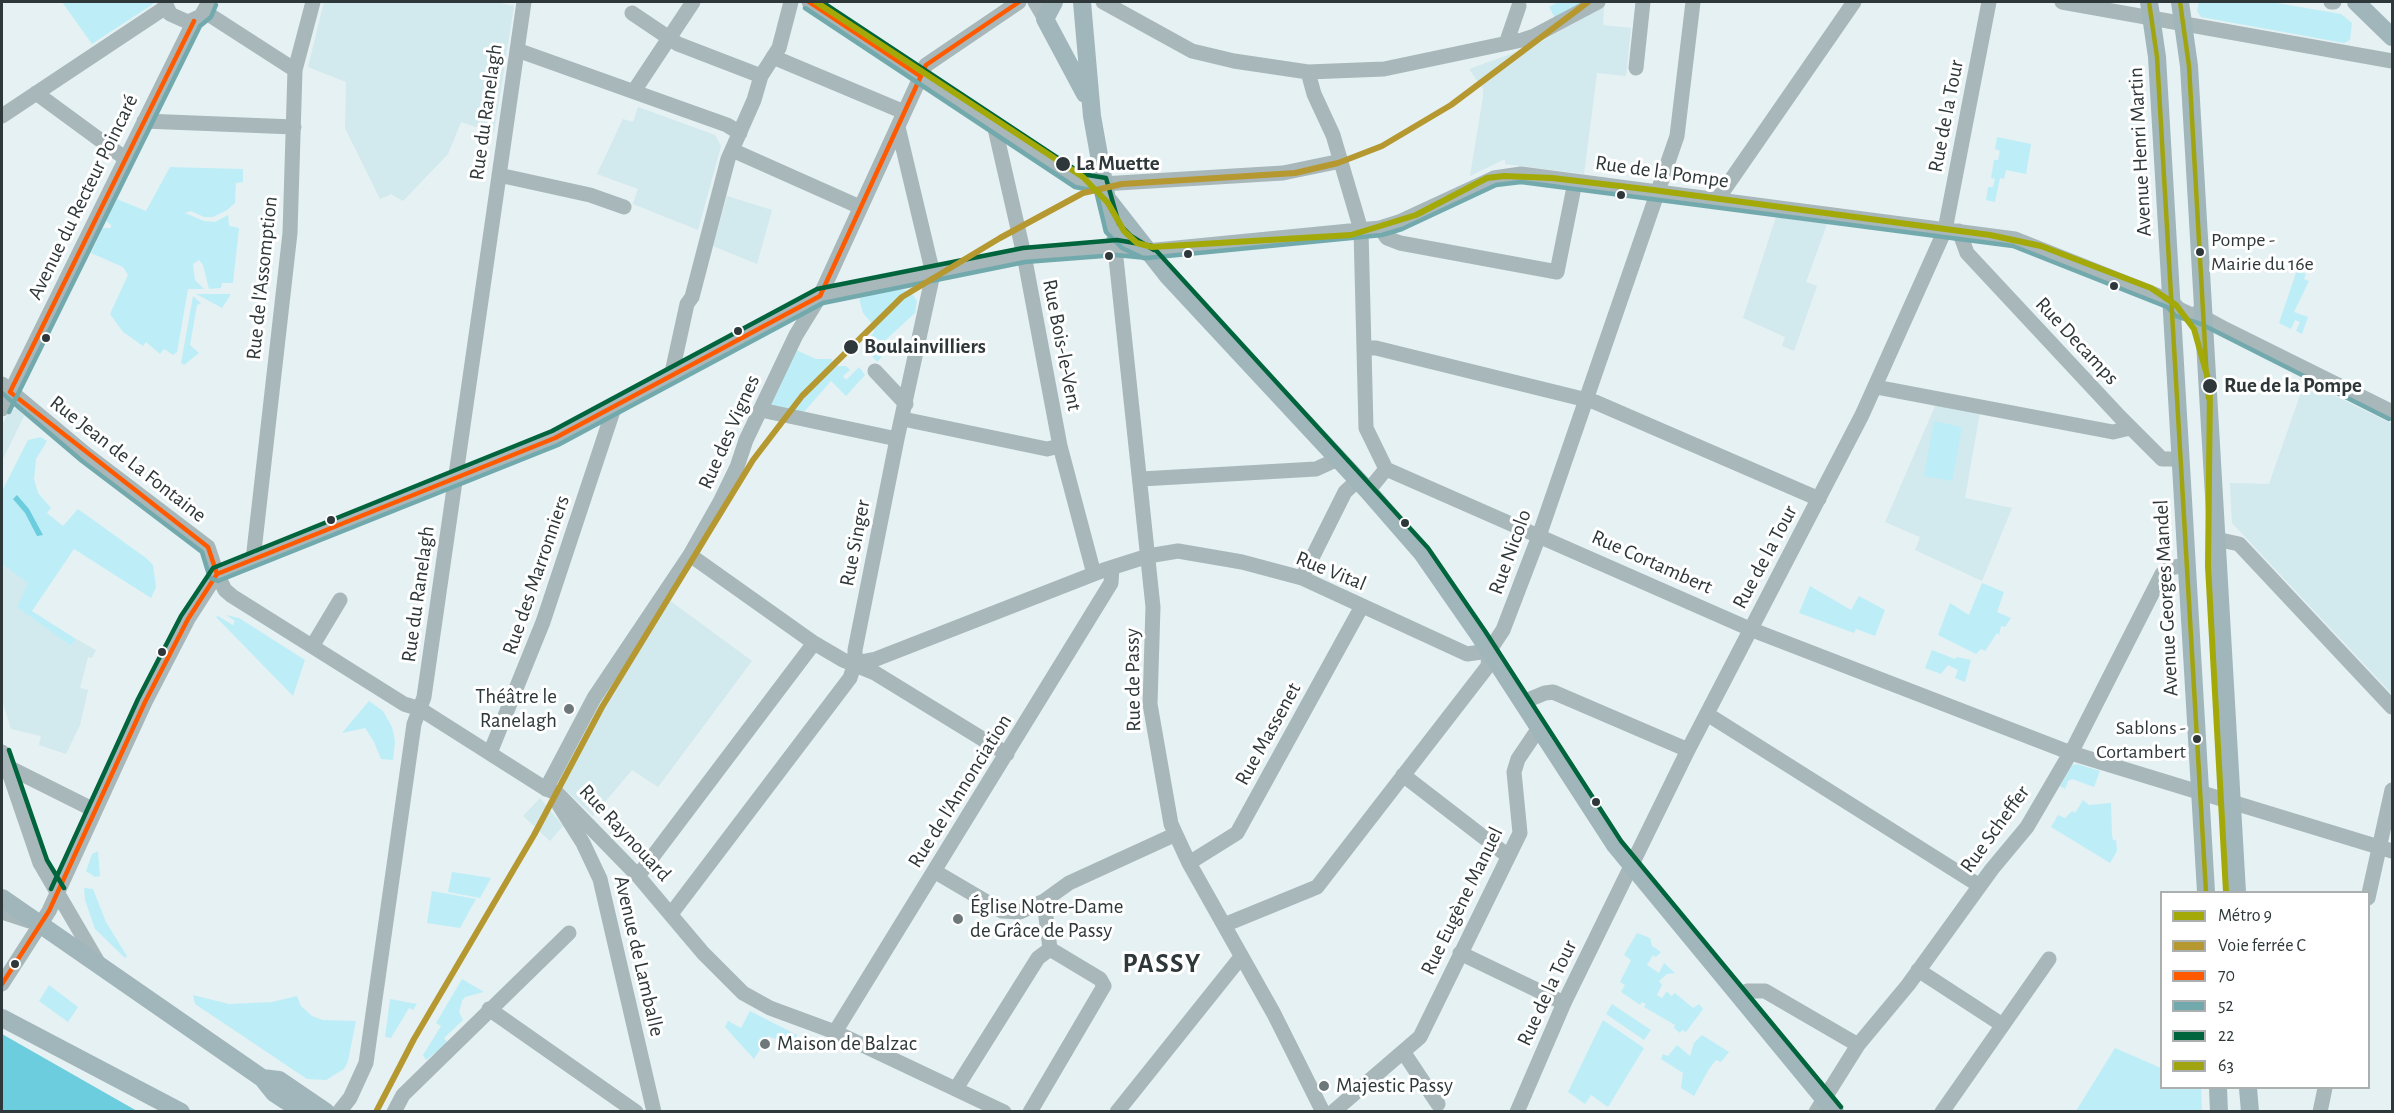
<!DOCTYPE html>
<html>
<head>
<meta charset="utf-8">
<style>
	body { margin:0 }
	#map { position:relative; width:2394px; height:1113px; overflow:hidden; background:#e5f1f3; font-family:"Alegreya Sans",sans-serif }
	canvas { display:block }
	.frame { position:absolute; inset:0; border:3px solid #2e3739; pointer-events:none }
	.legend { position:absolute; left:2160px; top:891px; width:210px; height:198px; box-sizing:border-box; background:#fff; border:2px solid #abafb0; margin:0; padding:8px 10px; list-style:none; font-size:18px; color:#2e3739 }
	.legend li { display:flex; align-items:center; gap:12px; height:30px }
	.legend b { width:30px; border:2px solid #abafb0 }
</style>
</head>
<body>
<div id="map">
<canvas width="2394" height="1113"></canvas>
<div class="frame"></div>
<ul class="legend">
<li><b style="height:8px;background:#a2a909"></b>Métro 9</li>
<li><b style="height:8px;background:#b69831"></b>Voie ferrée C</li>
<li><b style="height:8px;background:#ff5a00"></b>70</li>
<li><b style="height:8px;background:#72a9ad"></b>52</li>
<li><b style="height:8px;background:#00643c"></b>22</li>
<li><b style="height:8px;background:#a1a411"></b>63</li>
</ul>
</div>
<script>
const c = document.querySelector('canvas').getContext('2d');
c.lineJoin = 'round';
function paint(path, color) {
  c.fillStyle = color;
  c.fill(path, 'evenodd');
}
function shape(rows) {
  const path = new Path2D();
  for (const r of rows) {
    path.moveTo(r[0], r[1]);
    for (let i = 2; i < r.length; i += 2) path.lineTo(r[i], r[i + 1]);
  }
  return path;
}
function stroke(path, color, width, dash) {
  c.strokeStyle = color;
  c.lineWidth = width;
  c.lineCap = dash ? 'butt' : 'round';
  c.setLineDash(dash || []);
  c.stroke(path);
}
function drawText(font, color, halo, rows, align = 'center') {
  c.font = font + ' "Alegreya Sans",sans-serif';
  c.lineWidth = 6;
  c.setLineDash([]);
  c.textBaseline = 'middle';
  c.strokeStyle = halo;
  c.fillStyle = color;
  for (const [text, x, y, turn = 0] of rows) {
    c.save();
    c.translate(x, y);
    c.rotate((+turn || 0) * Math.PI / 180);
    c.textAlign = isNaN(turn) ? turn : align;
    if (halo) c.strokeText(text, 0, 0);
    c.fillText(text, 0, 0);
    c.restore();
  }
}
paint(shape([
	[324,2,495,2,514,6,494,133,461,122,448,154,403,201,391,194,380,199,345,128,346,82,308,67],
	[1604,7,1603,25,1631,28,1626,76,1597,73,1584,174,1505,164,1505,159,1470,176,1483,97,1483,89,1469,69,1533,46],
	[638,107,715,135,721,146,698,230,633,204,638,189,597,174,623,119,633,122],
	[727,196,772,210,757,264,713,246],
	[1776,217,1827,224,1806,282,1817,286,1794,351,1782,346,1785,337,1743,318],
	[2305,381,2392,424,2392,694,2232,523,2230,483,2269,484],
	[1936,404,1980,412,1965,498,2012,508,1982,581,1915,550,1920,537,1885,522],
	[17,408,24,416,22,420,2,461,2,425,9,412],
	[2,564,29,583,18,607,71,646,76,639,96,650,92,658,88,657,80,688,88,690,80,725,66,754,39,745,41,736,11,729,2,700],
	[669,600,752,661,658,787,632,770,593,816,559,784,558,778,598,704],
	[540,798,563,826,550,841,523,816]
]), '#d2e9ed');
paint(shape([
	[62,2,153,2,153,4,92,44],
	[1558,2,1583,2,1555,18,1549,7],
	[2199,2,2271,2,2341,14,2352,23,2350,40,2344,43,2201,17,2197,11],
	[1997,137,2031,144,2026,174,2006,170,2004,179,2000,178,1995,202,1986,200,1988,187,1993,187,1995,179,1991,178,1994,160,1998,160,2000,151,1995,149],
	[170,167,243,169,243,182,236,183,235,203,227,210,213,217,204,217,191,211,185,213,204,221,215,222,228,215,229,226,239,228,233,283,222,283,221,288,209,289,203,265,199,260,193,264,195,280,204,289,188,289,177,352,173,355,164,349,160,354,146,342,143,346,123,332,110,314,128,275,123,267,91,253,103,228,111,228,111,225,106,221,117,199,146,211],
	[2300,261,2309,264,2307,270,2303,269,2301,272,2306,274,2304,279,2309,281,2294,312,2308,317,2302,334,2296,331,2300,322,2295,320,2291,329,2279,323],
	[897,289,906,290,913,295,917,301,915,313,879,346,885,353,877,362,871,355,871,351,880,342,877,339,868,348,866,343,874,332,874,326,863,313,859,298],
	[196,294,231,294,222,308],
	[193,296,201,303,197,305,190,345,199,353,184,365,181,363],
	[796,350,816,359,831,359,837,366,846,366,850,370,843,376,846,380,859,367,865,375,846,396,831,381,804,412,770,405],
	[1934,421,1962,427,1952,481,1924,476],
	[41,437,47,441,36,459,34,479,38,493,51,508,47,513,63,526,78,509,146,558,153,565,156,587,151,598,74,549,32,611,76,639,71,646,17,607,28,583,2,564,2,491,28,440],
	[1982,583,2004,592,1997,612,2011,618,2005,627,2001,626,1999,635,1997,633,1985,651,1981,649,1976,654,1938,635,1950,603,1969,615],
	[1810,586,1851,610,1859,596,1885,610,1875,636,1856,629,1854,633,1799,613],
	[226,615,239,618,305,660,293,696,216,617,218,616,233,625,235,621],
	[1932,650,1955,659,1957,657,1971,660,1965,682,1955,678,1958,670,1948,665,1941,674,1925,668],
	[369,701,383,711,392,727,395,741,393,760,381,759,374,742,365,728,342,733],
	[2077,764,2100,771,2094,787,2072,779,2068,781,2065,789,2060,786,2072,765],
	[2083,800,2089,805,2111,803,2112,835,2113,840,2116,840,2117,851,2110,863,2051,827,2058,815,2065,818,2072,811,2075,813],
	[98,851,100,876,95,877,86,871,92,854],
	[452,872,491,878,480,898,448,892],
	[84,888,93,889,106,922,127,956,125,958,95,929,85,900],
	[432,891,476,899,460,928,427,923],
	[1637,933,1650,938,1652,946,1661,952,1656,957,1653,955,1647,965,1659,973,1664,963,1675,973,1667,974,1659,981,1662,985,1657,995,1662,998,1667,991,1671,996,1675,993,1693,1008,1699,1004,1703,1009,1686,1032,1682,1030,1680,1033,1674,1028,1675,1025,1644,1007,1646,1004,1642,1002,1640,1005,1621,992,1625,985,1620,982,1631,960,1624,955],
	[462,979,484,992,465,997,462,1001,459,1012,463,1020,444,1038,448,1043,426,1060,423,1055,441,1026,436,1023],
	[49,985,78,1007,68,1022,39,1001],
	[193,995,229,1004,272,1002,297,996,301,1006,312,1016,323,1020,356,1021,348,1061,344,1069,326,1080,307,1079,195,1004],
	[390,999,417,1004,413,1010,409,1008,391,1038,385,1037],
	[1612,1004,1651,1030,1644,1040,1606,1014],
	[750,1011,797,1035,794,1046,768,1036,754,1059,725,1027,728,1021,741,1028],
	[1603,1020,1644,1048,1608,1107,1591,1095,1585,1104,1568,1092],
	[1702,1035,1729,1052,1721,1062,1716,1060,1709,1069,1694,1096,1681,1088,1683,1073,1661,1059,1663,1054,1668,1056,1677,1045,1690,1056,1694,1043],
	[2115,1048,2161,1068,2162,1088,2201,1088,2202,1111,2076,1111]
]), '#bdeef7');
paint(shape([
	[17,495,29,509,43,535,37,536,25,513,13,499],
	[2,1034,137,1111,2,1111]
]), '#6bcddd');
stroke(shape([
	[165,2,170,14,188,22,201,16,209,2],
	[809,2,1079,181,1102,184,1283,173,1341,161],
	[1035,2,1045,19],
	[1103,2,1192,51,1234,61,1308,72,1384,69,1522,40,1534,36,1598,2],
	[2062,2,2392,61],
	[2331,2,2334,2],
	[205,12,295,70],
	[632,13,678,44,761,76],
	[1507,41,1519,6],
	[517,50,727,125,740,133],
	[773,57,904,112],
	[1636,68,1643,2],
	[1308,72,1314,94,1333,135,1361,230,1366,428,1386,469,1368,491],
	[634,91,693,2],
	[36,93,126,159],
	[2,116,166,7],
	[144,121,294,127],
	[994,124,1024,255,1060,446,1094,574],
	[732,150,860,207],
	[499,175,590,195,624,207],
	[1717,200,1854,2],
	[1380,228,1387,238,1400,243,1557,272,1575,182],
	[1959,231,1967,253,2120,417,2162,459,2181,459],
	[1114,239,1153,607,1150,704,1171,824,1189,863,1274,1014,1323,1112],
	[2199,311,2203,317,2225,329,2392,412],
	[1365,348,1376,348,1595,402,1819,499],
	[875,371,906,404],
	[671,377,687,304,692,297,728,159,754,100,761,76,779,48,791,2],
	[2,384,87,455,208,547,217,574,225,590,232,596,404,704,420,709,546,789,557,793,638,876,703,953,743,993,770,1008,835,1032,1004,1112],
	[1876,387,2113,432,2130,428],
	[2,409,194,21],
	[761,410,897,439],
	[903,419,1047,449,1060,446],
	[1386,469,1750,629,2071,753,2392,851],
	[1141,479,1316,469,1338,459],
	[2216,539,2239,544,2392,707],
	[690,555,814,643,843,660,875,673,1007,754],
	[253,560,290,233,295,70,313,2],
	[1302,578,1345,492,1358,480],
	[313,645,340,600],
	[855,663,876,659,1104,570,1148,556,1178,551,1242,562,1302,578,1467,654,1489,651],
	[1523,702,1545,693,1553,692,1688,750],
	[1707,714,1980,886],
	[2,752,40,863,99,964],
	[490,753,543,622,614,408],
	[6,766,94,810],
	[1403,775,1508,856],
	[546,789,594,698,690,555,720,502,737,467,746,440,796,335,820,296,926,65,1019,2],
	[559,805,583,843,600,879,654,1112],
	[1189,863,1237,833,1362,606],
	[934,871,1002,911,1020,912,1044,901,1069,883,1174,835],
	[638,876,814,643],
	[2368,898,2392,790],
	[2,912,29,921],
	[671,914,850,678,855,663,855,650,897,439,933,274,898,127],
	[1224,925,1317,887,1488,666,1489,651,1503,630,1539,536,1677,136,1693,2],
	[1460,953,1564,1003],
	[1918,970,2001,1024],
	[2,984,49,911,145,702,188,619,217,574,555,438,820,296,1024,255,1116,247,1146,251,1380,228,1399,222,1494,178,1521,174,2015,239,2171,301,2179,309,2196,317,2203,317],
	[1741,998,1747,991,1765,991,1858,1045],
	[489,1009,636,1112],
	[835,1032,1111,583,1112,568],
	[1404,1053,1438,1104],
	[957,1087,1038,958,1050,949],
	[339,1112,350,1098,366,1063,414,724,424,697,524,2],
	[394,1112,403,1095,569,933],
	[1030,1112,1104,986,1100,979,1050,949,1044,901],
	[1117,1112,1241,957],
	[1333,1112,1420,1037,1520,833,1514,772,1518,759,1539,728],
	[1517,1112,1564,1003,1688,750,1862,415,1945,230,1989,2],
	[1816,1112,1858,1045,1908,985,1992,869,2027,827,2075,745,2162,574,2169,568,2186,565],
	[1942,1112,2049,959],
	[2320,1112,2325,1088]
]), '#a8b7ba', 15);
stroke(shape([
	[1054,2,1045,19,1085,94],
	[1082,2,1092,116,1112,228,1126,242,1146,251],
	[2149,2,2157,57,2206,892],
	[2180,2,2189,66,2237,892],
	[2356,2,2392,37],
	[1105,196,1167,275,1368,491,1422,553,1479,635,1615,845,1835,1112],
	[2,898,262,1078,274,1093,303,1112],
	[2,1018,181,1112],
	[262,1078,279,1080,326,1112],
	[2218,1088,2219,1112],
	[2248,1088,2250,1112]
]), '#a1b6ba', 18);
stroke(shape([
	[809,2,920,76],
	[820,296,926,65,1019,2],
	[10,392,194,21],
	[10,392,208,547,217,574],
	[2,984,49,911,145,702,188,619,217,574,555,438,820,296]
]), '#ff5a00', 4.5);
stroke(shape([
	[805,8,1075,187,1096,191,1106,232,1122,248,1143,258],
	[2,393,82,461,202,552,210,578,218,581,558,445,823,303,1025,262,1116,255,1147,258,1382,235,1402,229,1496,185,1521,182,2013,246,2167,307,2176,316,2201,324,2389,419],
	[9,412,200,26,211,17,216,5]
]), '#72a9ad', 4.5);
stroke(shape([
	[822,2,1082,174,1106,178,1119,224,1131,236,1154,250],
	[9,750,47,860,64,888],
	[51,889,138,699,181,616,213,568,552,431,817,289,1023,248,1117,240,1152,246,1428,548,1485,631,1621,841,1841,1107]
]), '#00643c', 4.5);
stroke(shape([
	[2149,2,2157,57,2206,892],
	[2180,2,2189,66,2208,398]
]), '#a1a411', 4.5);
stroke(shape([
	[376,1112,414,1039,534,835,602,707,753,460,802,396,902,297,1000,238,1083,193,1122,184,1295,173,1338,163,1382,146,1451,105,1588,2]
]), '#b69831', 6);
stroke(shape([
	[816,2,1083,177,1108,203,1124,231,1137,243,1152,247,1351,235,1416,215,1487,178,1504,176,1552,178,1653,190,1990,235,2041,246,2151,288,2176,305,2194,329,2210,386,2208,566,2226,892]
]), '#a2a909', 6);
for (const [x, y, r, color] of [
	[1063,164,8,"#2e3739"],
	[1621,195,5,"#2e3739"],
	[2200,252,5,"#2e3739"],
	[1188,254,5,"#2e3739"],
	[1109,256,5,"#2e3739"],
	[2114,286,5,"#2e3739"],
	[738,331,5,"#2e3739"],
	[46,338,5,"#2e3739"],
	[851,347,8,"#2e3739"],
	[2210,386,8,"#2e3739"],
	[331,520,5,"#2e3739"],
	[1405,523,5,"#2e3739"],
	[162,652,5,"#2e3739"],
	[569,709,6,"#6e787a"],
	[2197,739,5,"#2e3739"],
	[1596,802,5,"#2e3739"],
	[958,919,6,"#6e787a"],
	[15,964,5,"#2e3739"],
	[765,1044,6,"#6e787a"],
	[1324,1086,6,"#6e787a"]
]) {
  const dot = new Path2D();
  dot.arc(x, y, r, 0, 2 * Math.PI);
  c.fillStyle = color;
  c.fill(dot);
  stroke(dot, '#fff', 2);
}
drawText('20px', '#2e3739', '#fff', [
	["Pompe -",2211,240],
	["Mairie du 16e",2211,264],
	["Sablons -",2186,728,"right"],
	["Cortambert",2186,752,"right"]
], 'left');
drawText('21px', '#2e3739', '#fff', [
	["Rue du Ranelagh",486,112,-82],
	["Rue de la Tour",1946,116,-79],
	["Avenue Henri Martin",2140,152,-93],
	["Rue de la Pompe",1662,172,8],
	["Avenue du Recteur Poincaré",83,197,-64],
	["Rue de l'Assomption",262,278,-84],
	["Rue Decamps",2077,341,47],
	["Rue Bois-le-Vent",1062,345,79],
	["Rue des Vignes",729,432,-66],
	["Rue Jean de La Fontaine",128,459,38],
	["Rue Singer",855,543,-79],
	["Rue Nicolo",1510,552,-70],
	["Rue de la Tour",1765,557,-62],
	["Rue Cortambert",1652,562,24],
	["Rue Vital",1331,571,22],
	["Rue des Marronniers",536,575,-71],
	["Rue du Ranelagh",418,594,-82],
	["Avenue Georges Mandel",2166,598,-93],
	["Rue de Passy",1133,680,-91],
	["Rue Massenet",1268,734,-61],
	["Rue de l'Annonciation",960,791,-58],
	["Rue Scheffer",1995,829,-54],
	["Rue Raynouard",625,833,47],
	["Rue Eugène Manuel",1462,901,-64],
	["Avenue de Lamballe",639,956,77],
	["Rue de la Tour",1547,993,-65]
]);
drawText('bold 21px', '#2e3739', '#fff', [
	["La Muette",1076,164],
	["Boulainvilliers",864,347],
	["Rue de la Pompe",2224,386]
], 'left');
drawText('21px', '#2e3739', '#fff', [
	["Théâtre le",557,697,"right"],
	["Ranelagh",557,721,"right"],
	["Église Notre-Dame",970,907],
	["de Grâce de Passy",970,931],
	["Maison de Balzac",777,1044],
	["Majestic Passy",1336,1086]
], 'left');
c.letterSpacing = '1.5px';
drawText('bold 27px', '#2e3739', '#fff', [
	["PASSY",1162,964]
]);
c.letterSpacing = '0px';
</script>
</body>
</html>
